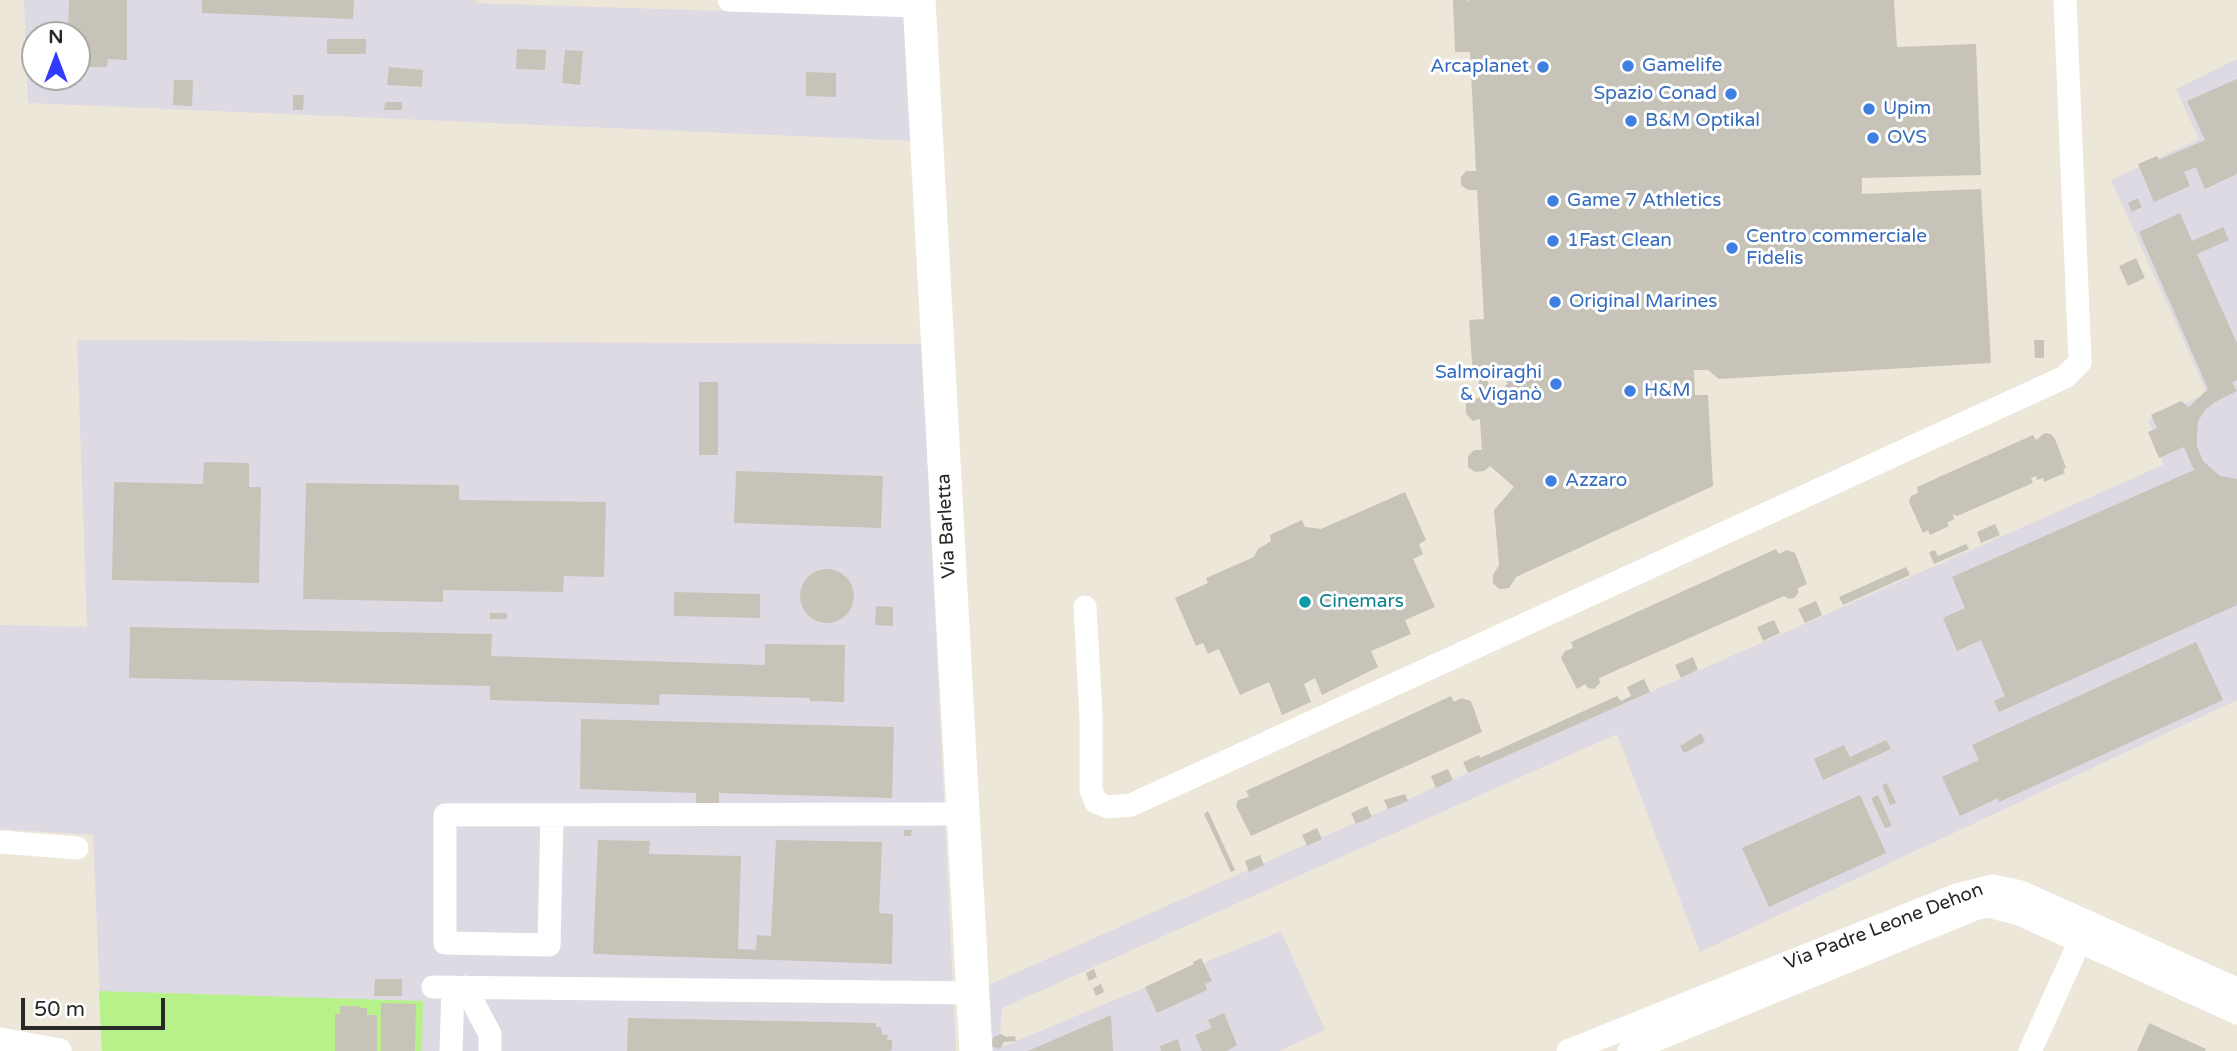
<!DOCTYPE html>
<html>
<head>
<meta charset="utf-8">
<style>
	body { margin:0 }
	#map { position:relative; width:2237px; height:1051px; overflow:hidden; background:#ece7d8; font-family:"Varela Round",sans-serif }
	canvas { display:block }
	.north { position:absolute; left:21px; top:21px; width:70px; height:70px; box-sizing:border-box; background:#fff; border:2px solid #a9a9a9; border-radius:50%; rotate:0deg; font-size:19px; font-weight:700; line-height:28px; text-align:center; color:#282828 }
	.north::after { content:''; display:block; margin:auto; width:24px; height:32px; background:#333aff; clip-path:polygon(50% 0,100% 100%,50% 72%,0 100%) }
	.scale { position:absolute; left:21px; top:998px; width:144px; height:32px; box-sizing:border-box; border:4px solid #282828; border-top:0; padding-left:9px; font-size:21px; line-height:24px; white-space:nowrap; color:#282828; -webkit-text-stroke:5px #fff; paint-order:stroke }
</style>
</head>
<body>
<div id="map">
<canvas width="2237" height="1051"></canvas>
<div class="north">N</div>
<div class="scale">50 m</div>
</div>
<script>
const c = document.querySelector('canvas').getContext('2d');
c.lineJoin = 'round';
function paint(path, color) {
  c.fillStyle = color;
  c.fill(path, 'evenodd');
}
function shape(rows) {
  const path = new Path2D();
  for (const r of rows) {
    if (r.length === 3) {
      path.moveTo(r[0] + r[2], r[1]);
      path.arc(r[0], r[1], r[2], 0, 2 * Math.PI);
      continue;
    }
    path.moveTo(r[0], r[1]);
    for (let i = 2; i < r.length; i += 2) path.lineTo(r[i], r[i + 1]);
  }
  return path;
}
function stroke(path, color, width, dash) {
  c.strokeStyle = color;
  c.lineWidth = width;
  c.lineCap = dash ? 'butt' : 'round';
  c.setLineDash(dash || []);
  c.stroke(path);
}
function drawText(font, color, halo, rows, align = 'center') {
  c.font = font + ' "Varela Round",sans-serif';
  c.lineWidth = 6;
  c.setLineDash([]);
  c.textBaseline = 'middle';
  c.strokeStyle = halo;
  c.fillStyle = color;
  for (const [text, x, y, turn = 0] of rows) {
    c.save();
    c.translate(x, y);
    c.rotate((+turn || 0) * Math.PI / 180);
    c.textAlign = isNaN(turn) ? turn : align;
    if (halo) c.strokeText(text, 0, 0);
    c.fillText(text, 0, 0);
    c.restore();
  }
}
paint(shape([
	[24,0,476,0,476,3,908,17,913,141,28,103],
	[35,35,77,35,77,77,35,77],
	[2237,59,2237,700,1700,952,1617,734,1002,1008,999,1048,1281,931,1325,1030,1279,1051,990,1051,986,986,2163,465,2149,420,2207,393,2111,180,2199,139,2176,89],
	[77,340,922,344,956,1051,102,1051,93,835,0,829,0,625,87,627]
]), '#dedae4');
paint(shape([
	[99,991,423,1001,422,1051,102,1051]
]), '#b6f18a');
paint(shape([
	[69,0,127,0,127,60,108,59,107,67,77,67,77,35,68,35],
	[202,0,354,0,353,19,202,13],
	[1453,0,1467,0,1468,2,1469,0,1894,0,1897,47,1976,44,1981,175,1862,178,1862,194,1981,189,1991,363,1719,379,1708,370,1694,370,1695,395,1708,395,1713,486,1516,577,1509,588,1499,589,1493,583,1493,575,1499,565,1494,510,1514,487,1490,466,1484,471,1475,472,1468,467,1468,456,1474,450,1482,450,1480,419,1473,421,1466,414,1466,404,1472,399,1479,398,1479,376,1473,376,1469,320,1484,319,1477,190,1468,190,1461,185,1461,177,1466,171,1476,171,1470,52,1455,52],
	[1486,366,1508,383,1496,397,1489,389],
	[327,39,366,39,366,54,327,54],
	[517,49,546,50,545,70,516,69],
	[565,50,583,51,580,85,562,83],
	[389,67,423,70,422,87,387,85],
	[806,72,836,73,836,97,806,96],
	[2237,79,2237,174,2205,189,2196,167,2184,172,2190,186,2154,202,2138,164,2157,156,2159,160,2205,140,2187,101],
	[174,80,193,80,192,106,173,105],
	[293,95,304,95,303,110,293,110],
	[385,102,402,102,402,110,384,110],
	[2138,198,2142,207,2132,212,2128,203],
	[2180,213,2192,241,2223,227,2229,240,2197,254,2237,343,2237,380,2232,382,2237,391,2215,402,2205,410,2198,421,2197,435,2197,446,2203,461,2220,476,2237,479,2237,605,1999,712,1994,701,2005,696,1981,640,1957,651,1943,618,1965,608,1952,577,2194,470,2184,447,2159,458,2148,432,2157,428,2151,415,2181,401,2189,407,2208,389,2139,232],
	[2136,258,2145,278,2128,286,2119,266],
	[2034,340,2044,340,2044,358,2035,358],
	[699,382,718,382,718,455,699,455],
	[2045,433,2051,434,2055,439,2066,468,2063,469,2065,473,2044,482,2043,478,2037,480,2036,476,2031,478,2033,483,1957,516,1953,514,1954,519,1947,523,1949,526,1930,535,1928,530,1923,533,1909,502,1911,496,1918,493,1917,487,2033,435,2036,440],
	[204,462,249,463,249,487,261,487,259,583,112,580,114,482,203,484],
	[736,471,883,476,881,528,734,523],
	[306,483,459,485,459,500,606,502,604,577,564,576,563,592,443,590,443,602,303,599],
	[1405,492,1426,540,1419,544,1423,554,1413,559,1435,607,1405,620,1411,634,1371,651,1378,667,1322,695,1315,678,1304,684,1311,702,1282,715,1269,682,1240,695,1219,649,1208,654,1203,643,1196,646,1175,598,1208,583,1206,578,1254,557,1258,549,1271,541,1270,535,1302,520,1305,527,1321,529],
	[1995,524,2000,535,1981,543,1977,532],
	[1966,544,1969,549,1934,564,1929,552,1935,550,1938,556],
	[1776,549,1779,554,1787,550,1795,553,1807,584,1798,588,1798,593,1794,598,1789,599,1784,596,1599,678,1600,683,1594,689,1588,688,1585,684,1577,689,1561,658,1565,651,1573,648,1571,642],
	[1906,567,1910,575,1843,605,1839,597],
	[827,596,27],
	[674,592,760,594,760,618,674,616],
	[1816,601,1822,615,1805,623,1798,609],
	[876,606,893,607,893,626,875,625],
	[490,613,507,613,507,619,490,619],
	[1774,620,1780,633,1763,641,1757,627],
	[130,627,492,634,491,656,765,665,765,644,845,645,844,702,810,701,810,698,660,694,659,705,490,700,490,686,129,678],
	[2196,642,2223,700,1999,802,1998,798,1960,816,1942,777,1979,760,1972,745],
	[1693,657,1698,670,1681,678,1675,665],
	[1644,679,1650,692,1468,773,1463,762,1479,755,1480,758,1617,696,1621,701,1631,696,1627,687],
	[1451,696,1454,702,1461,698,1471,701,1482,732,1251,836,1236,806,1238,800,1249,797,1246,791],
	[581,719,894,727,892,798,719,793,719,807,696,807,696,793,580,789],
	[1701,733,1705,742,1684,753,1680,746],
	[1886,740,1891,749,1823,780,1814,759,1844,745,1850,757],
	[1448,769,1453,780,1436,788,1431,776],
	[1887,783,1896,803,1890,805,1882,785],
	[1405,794,1408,801,1388,809,1384,800],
	[1860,795,1886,853,1769,907,1742,848],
	[1878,795,1892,826,1885,828,1871,798],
	[1367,806,1372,817,1356,824,1351,813],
	[1208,811,1235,870,1231,872,1204,814],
	[1317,828,1322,839,1307,846,1302,835],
	[904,830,912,830,911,836,904,836],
	[598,840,650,841,649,854,741,856,738,949,756,950,757,935,771,936,776,840,882,842,879,913,893,914,892,964,593,954],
	[1260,855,1264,865,1249,872,1245,861],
	[1201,958,1212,981,1205,984,1207,990,1157,1013,1145,987,1194,964,1193,962],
	[1094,969,1097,977,1089,981,1086,973],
	[375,979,402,979,402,996,374,996],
	[1101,984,1104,992,1096,996,1093,988],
	[381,1003,416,1004,415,1051,381,1051],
	[340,1006,360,1006,360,1008,367,1008,367,1015,377,1015,377,1051,335,1051,335,1014,340,1014],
	[1224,1013,1237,1045,1227,1051,1202,1051,1195,1035,1212,1028,1208,1020],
	[1111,1015,1113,1051,1028,1051],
	[628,1018,876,1023,876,1027,880,1027,883,1035,888,1035,887,1040,892,1040,892,1049,890,1051,627,1051],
	[2149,1023,2206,1049,2205,1051,2137,1051],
	[1001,1034,1006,1037,1015,1036,1016,1041,1004,1042,1000,1049,990,1046,994,1037],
	[1178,1039,1181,1051,1161,1051,1160,1046]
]), '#c7c3b8');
stroke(shape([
	[729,0,919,6],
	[1085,607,1091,715,1091,790,1096,802,1108,807,1131,805,2065,377,2080,362,2065,0],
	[552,815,549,945,445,943,445,815,963,814],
	[0,842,77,848],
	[433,987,973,993],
	[465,987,490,1034,490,1051],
	[0,1039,60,1050],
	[451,1051,453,987],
	[1568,1051,1957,895,1993,886,2021,892,2237,989],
	[1629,1051,1972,910,1987,906,2017,913,2237,1013],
	[2030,1051,2079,943]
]), '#fff', 23);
stroke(shape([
	[919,0,976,1051]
]), '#fff', 33);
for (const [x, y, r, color] of [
	[1628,66,7,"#3f7fe0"],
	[1543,67,7,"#3f7fe0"],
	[1731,94,7,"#3f7fe0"],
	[1869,109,7,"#3f7fe0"],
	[1631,121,7,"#3f7fe0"],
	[1873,138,7,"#3f7fe0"],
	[1553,201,7,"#3f7fe0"],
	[1553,241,7,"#3f7fe0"],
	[1732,248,7,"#3f7fe0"],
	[1555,302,7,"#3f7fe0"],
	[1556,384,7,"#3f7fe0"],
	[1630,391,7,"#3f7fe0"],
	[1551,481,7,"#3f7fe0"],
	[1305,602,7,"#0f9aa8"]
]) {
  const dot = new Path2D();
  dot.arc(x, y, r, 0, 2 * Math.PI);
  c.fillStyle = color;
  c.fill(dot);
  stroke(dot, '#fff', 2.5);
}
drawText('19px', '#366cbe', '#fff', [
	["Gamelife",1642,66],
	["Arcaplanet",1529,67,"right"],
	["Spazio Conad",1717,94,"right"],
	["Upim",1883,109],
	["B&M Optikal",1645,121],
	["OVS",1887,138],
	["Game 7 Athletics",1567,201],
	["Centro commerciale",1746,237],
	["Fidelis",1746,259],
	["1Fast Clean",1567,241],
	["Original Marines",1569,302],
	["Salmoiraghi",1542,373,"right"],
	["& Viganò",1542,395,"right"],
	["H&M",1644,391],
	["Azzaro",1565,481]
], 'left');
drawText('19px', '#282828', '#fff', [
	["Via Barletta",947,526,-93],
	["Via Padre Leone Dehon",1884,927,-21]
]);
drawText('19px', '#0d838f', '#fff', [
	["Cinemars",1319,602]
], 'left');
</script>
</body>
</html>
